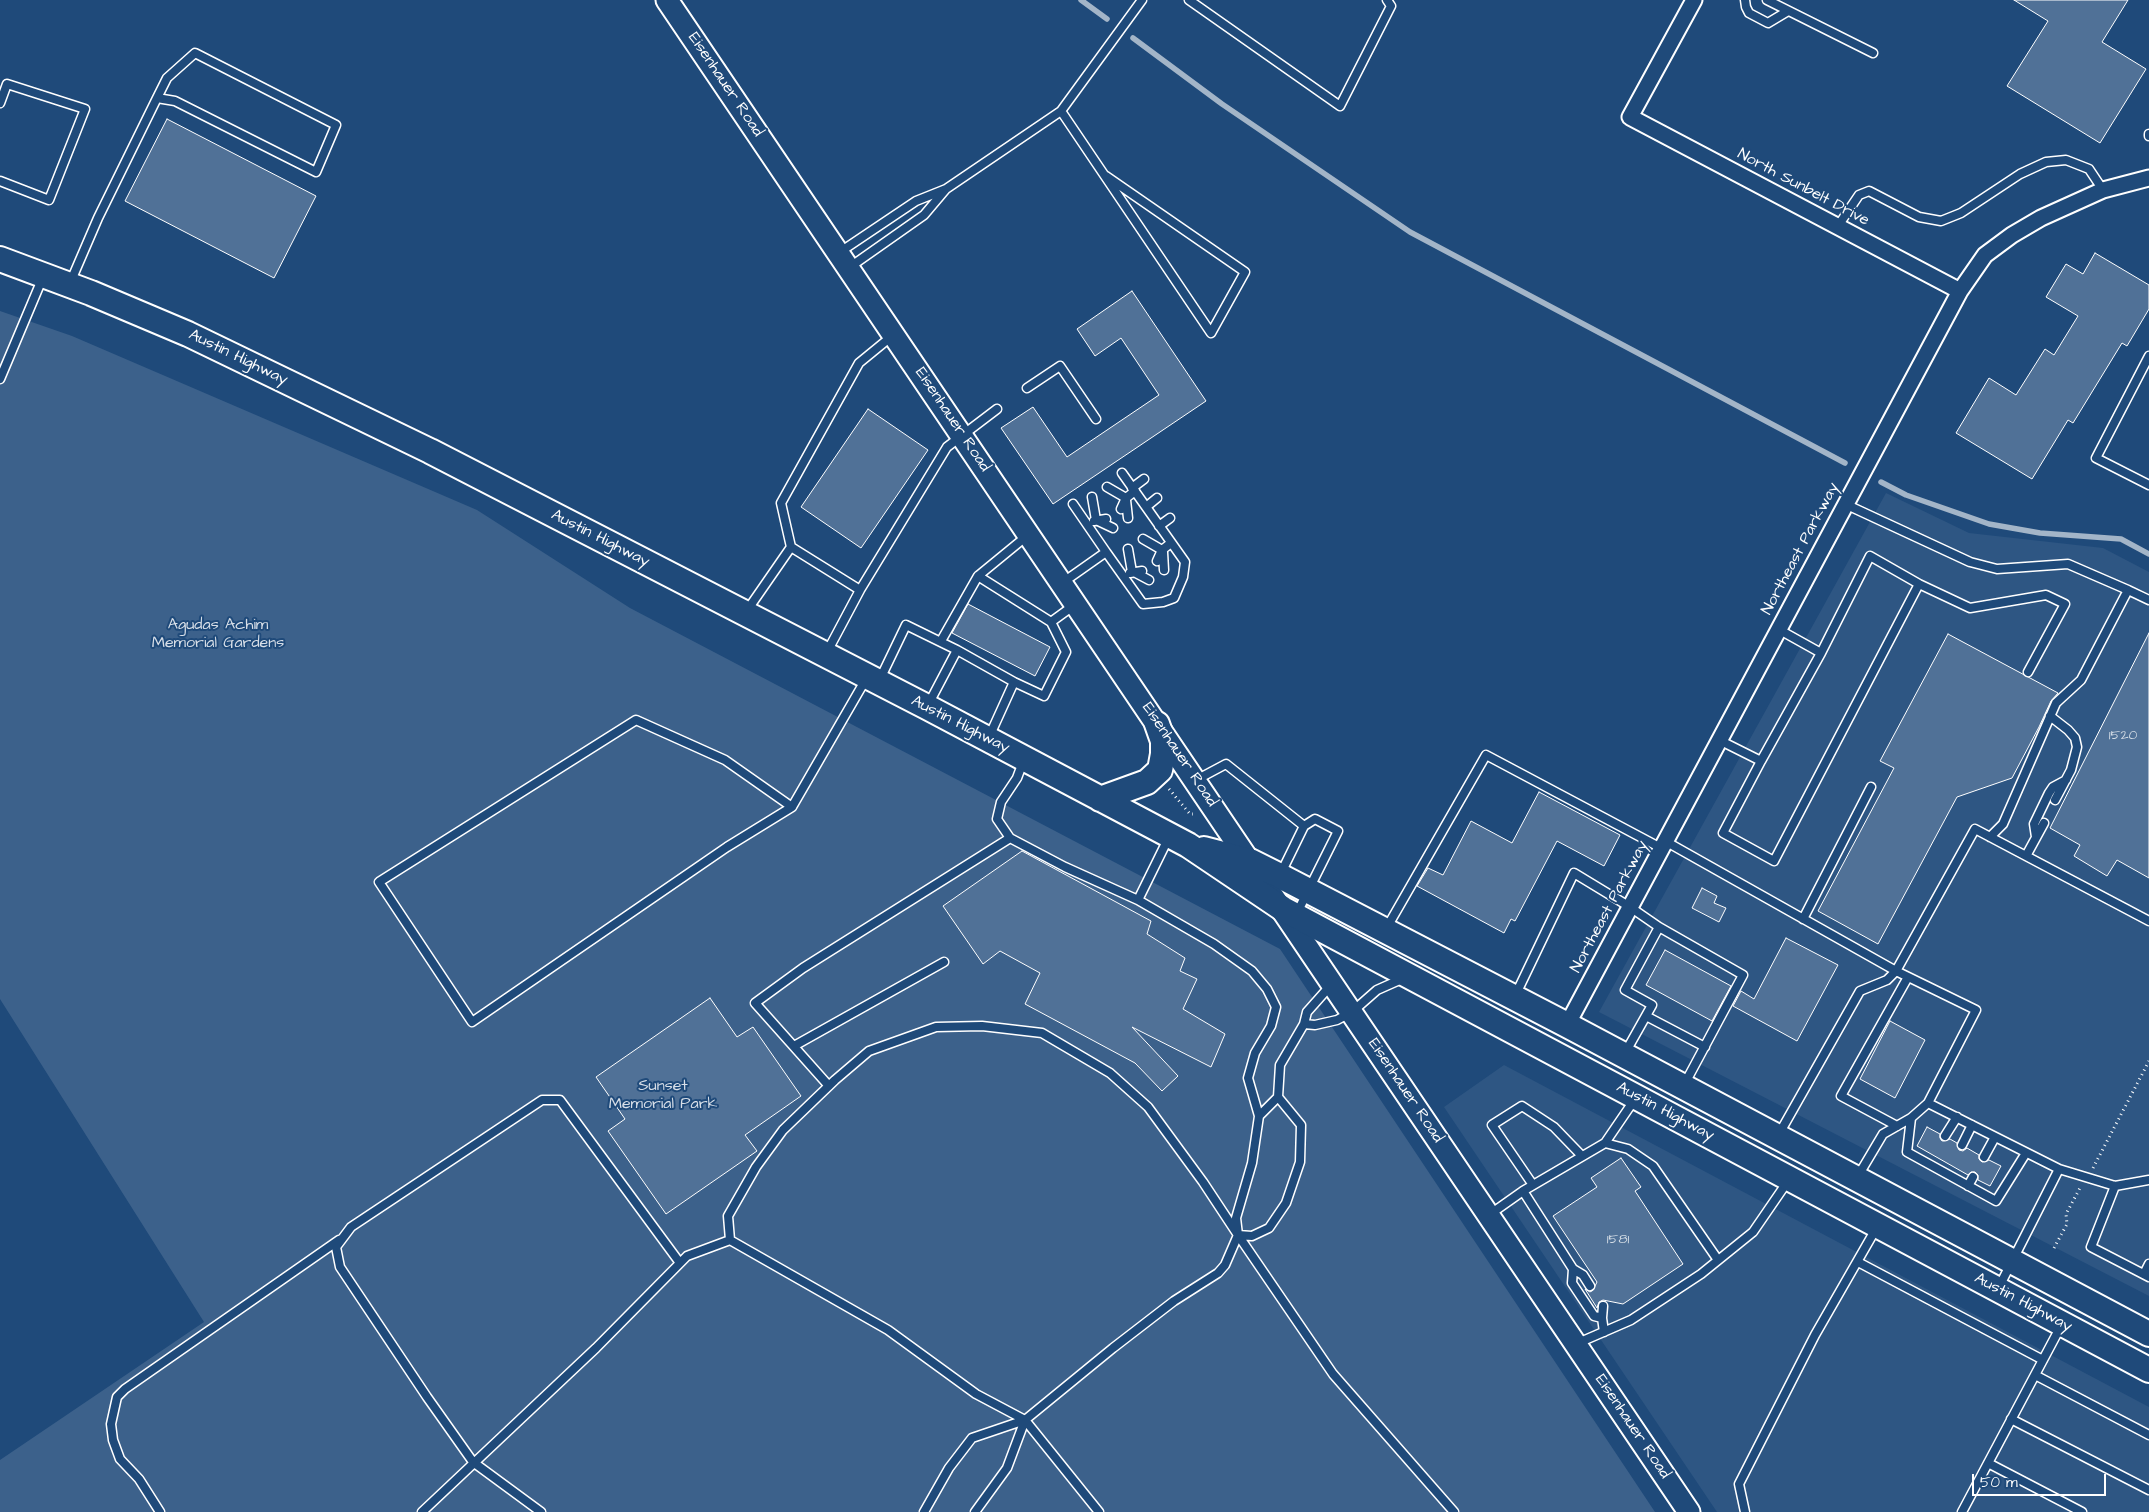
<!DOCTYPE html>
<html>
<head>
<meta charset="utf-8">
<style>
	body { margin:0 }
	#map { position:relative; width:2149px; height:1512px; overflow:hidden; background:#1f4a7a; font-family:"Architects Daughter",sans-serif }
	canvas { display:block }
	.scale { position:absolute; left:1972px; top:1474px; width:134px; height:22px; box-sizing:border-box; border:2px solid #fff; border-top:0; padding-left:6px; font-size:15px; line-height:18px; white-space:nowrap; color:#fff; -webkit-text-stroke:4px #1f4a7a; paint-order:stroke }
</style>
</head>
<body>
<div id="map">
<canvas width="2149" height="1512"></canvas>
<div class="scale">50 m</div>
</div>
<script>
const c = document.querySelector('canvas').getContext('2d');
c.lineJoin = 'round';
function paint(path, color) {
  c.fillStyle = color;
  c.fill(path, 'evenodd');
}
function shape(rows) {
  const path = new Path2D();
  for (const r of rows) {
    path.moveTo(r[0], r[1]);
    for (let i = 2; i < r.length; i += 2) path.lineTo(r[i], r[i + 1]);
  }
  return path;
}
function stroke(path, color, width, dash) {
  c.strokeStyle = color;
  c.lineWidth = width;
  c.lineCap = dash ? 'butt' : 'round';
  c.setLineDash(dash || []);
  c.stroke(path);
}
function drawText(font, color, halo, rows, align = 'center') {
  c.font = font + ' "Architects Daughter",sans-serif';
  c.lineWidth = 4;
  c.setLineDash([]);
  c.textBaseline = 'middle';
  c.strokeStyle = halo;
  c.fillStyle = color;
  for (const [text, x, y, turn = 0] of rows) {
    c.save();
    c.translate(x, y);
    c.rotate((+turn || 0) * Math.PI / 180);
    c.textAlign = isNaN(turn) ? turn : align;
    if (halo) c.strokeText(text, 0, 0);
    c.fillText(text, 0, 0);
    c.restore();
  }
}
paint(shape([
	[1886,493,1969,533,2103,548,2149,572,2149,1296,1599,1012],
	[1504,1065,2149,1407,2149,1512,1717,1512,1444,1107]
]), '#2e5683');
paint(shape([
	[0,311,72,336,477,510,630,608,1280,949,1655,1512,0,1512,0,1460,204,1322,0,999]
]), '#3c618b');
stroke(shape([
	[1081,0,1107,19],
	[1133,38,1222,104,1410,232,1845,463],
	[1881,482,1906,495,1989,524,2040,533,2121,539,2149,554]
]), '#a3b5c8', 5.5);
const building = shape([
	[2014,0,2128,0,2102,42,2146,69,2100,143,2007,86,2048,21,2014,0],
	[167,119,316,196,274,278,125,201,167,119],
	[2095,253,2149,285,2149,309,2127,346,2122,343,2073,423,2068,420,2032,479,1956,433,1989,378,2016,395,2045,349,2054,355,2078,316,2046,297,2066,264,2083,274,2095,253],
	[1132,291,1206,401,1053,504,1001,428,1033,407,1067,457,1159,395,1121,338,1095,356,1077,329,1132,291],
	[868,409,928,450,861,548,801,507,868,409],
	[968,604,1050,647,1035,676,952,633,968,604],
	[2149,633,2149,878,2117,860,2107,876,2074,856,2080,845,2050,828,2149,633],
	[1948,634,2058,693,2051,701,2039,727,2012,778,1957,797,1878,944,1818,911,1894,768,1880,761,1948,634],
	[1539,792,1620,835,1604,866,1557,841,1515,921,1511,919,1504,933,1417,886,1428,868,1443,875,1471,821,1512,843,1539,792],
	[1022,851,1151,921,1147,934,1185,958,1180,971,1197,979,1183,1009,1225,1034,1211,1067,1132,1027,1178,1076,1162,1091,1135,1063,1025,1004,1040,973,1000,951,983,964,943,906,1022,851],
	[1702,888,1717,896,1714,903,1726,908,1719,922,1692,908,1702,888],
	[1786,938,1838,965,1797,1041,1733,1006,1741,991,1754,999,1786,938],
	[1665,950,1731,986,1712,1021,1646,985,1665,950],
	[710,998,737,1037,753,1027,801,1096,745,1135,757,1151,666,1214,608,1131,625,1119,596,1077,710,998],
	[1890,1021,1925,1040,1895,1098,1860,1079,1890,1021],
	[1927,1127,1940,1134,1940,1138,1942,1141,1950,1139,1957,1143,1959,1150,1963,1151,1967,1148,1979,1155,1979,1159,1982,1162,1989,1160,2001,1166,1990,1186,1978,1180,1978,1175,1975,1172,1971,1172,1968,1175,1917,1146,1927,1127],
	[1621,1158,1641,1187,1635,1191,1683,1264,1623,1304,1603,1300,1599,1302,1597,1308,1585,1289,1590,1292,1593,1290,1597,1282,1553,1216,1597,1187,1591,1178,1621,1158]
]);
paint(building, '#507197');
stroke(building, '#fff', 1);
const service = shape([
	[1189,0,1340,106,1391,6,1387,0],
	[1745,0,1746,7,1749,13,1768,23,1788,11],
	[1767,0,1873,53],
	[0,103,7,84,85,109,49,200,0,181],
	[1061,111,1211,333,1245,272,1106,176],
	[2149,136,2149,134],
	[946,189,1061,111,1142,0],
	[1838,226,1859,195,1869,191,1919,217,1941,221,1961,213,2020,174,2046,162,2066,160,2089,169,2103,190],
	[840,252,916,201,946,189,924,215,850,267],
	[70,283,98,218,157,98,175,101,316,172,336,125,195,53,167,78,157,98],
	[2149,356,2096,458,2149,485],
	[0,379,43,277],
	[1027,388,1060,366,1096,419],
	[1107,487,1126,498],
	[1132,488,1144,479],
	[1092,497,1096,520],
	[1126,500,1128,518],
	[1073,504,1106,552],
	[1845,504,1970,562,1997,569,2068,564,2128,590],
	[1146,507,1157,498],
	[1121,509,1126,498,1135,491],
	[1096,520,1113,528],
	[1094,521,1106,519],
	[1159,526,1170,518],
	[1028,535,978,576,1051,622],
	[1143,539,1162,550],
	[791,547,781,503,859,363,892,336],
	[1128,549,1132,572],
	[1163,552,1164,570],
	[1157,561,1162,550,1171,543],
	[1134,572,1149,580],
	[1130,573,1142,571],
	[1062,583,1106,552,1143,604,1163,602,1174,598,1183,577,1185,562,1122,473],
	[1919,584,1970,608,2046,595,2065,604,2028,672],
	[860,590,947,447,997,409],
	[746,612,791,547,860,590,827,652],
	[941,641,978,576],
	[880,679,906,625,957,650],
	[1014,682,1044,696,1066,652,1051,622,1073,606],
	[928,705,957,650,1014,682,989,737],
	[2050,716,2068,730,2075,738,2077,747,2071,770,2055,800],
	[1719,740,1761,761,1821,653,1778,629],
	[1761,761,1723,833,1774,861,1919,584,1870,556,1821,653],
	[1196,780,1226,764,1304,826,1281,873],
	[792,807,727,847,472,1022,379,882,636,720,725,760,792,807,866,679],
	[1990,837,2003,824,2056,703,2081,680,2128,590,2149,600],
	[2036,837,2034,824,2049,793,2053,787,2066,780],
	[1010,838,997,819,1001,802,1017,778,1023,762],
	[1665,841,1896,971,1975,829,2149,921],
	[2026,856,2044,823],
	[1138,900,1168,839],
	[1297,913,1338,831,1315,819,1304,826],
	[1803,919,1871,787],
	[1386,929,1486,755,1661,848],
	[1331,985,1307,1012,1304,1024,1280,1065,1278,1097,1259,1116,1252,1163,1236,1218,1238,1235,1225,1265,1218,1273,1174,1301,1113,1348,1025,1420,976,1394,888,1330,730,1240,728,1216,756,1167,783,1130,835,1080,869,1051,936,1027,982,1026,1042,1033,1110,1073,1148,1107,1203,1182,1238,1235,1333,1374,1454,1512],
	[1515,996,1574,873,1630,907,1659,927,1743,975,1684,1085],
	[1646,1016,1705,1047],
	[1304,1024,1315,1025,1337,1020,1352,1012,1377,990,1404,978],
	[794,1046,944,962],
	[1625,1053,1652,1005,1625,990,1659,927],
	[829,1086,755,1003,803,968,1010,838,1065,867,1138,900,1214,944,1252,971,1267,989,1276,1007,1271,1026,1255,1053,1248,1078,1259,1116],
	[1911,1118,1907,1152,1996,1201,2026,1153],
	[1897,1126,1841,1096,1908,977],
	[1779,1134,1860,991,1887,980,1896,971,1976,1010,1928,1103],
	[1945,1136,1957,1117],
	[1605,1143,1635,1099],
	[1962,1145,1972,1125],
	[1984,1157,1995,1137],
	[1858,1176,1883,1134,1911,1118,1928,1103,2059,1169,2115,1186,2149,1180],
	[1533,1185,1492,1125,1522,1106,1554,1127,1582,1156],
	[1968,1186,1973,1177],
	[2115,1186,2091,1247,2149,1277],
	[1523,1191,1573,1269,1572,1283,1594,1316,1602,1318,1604,1332],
	[1489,1215,1523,1191,1605,1143,1628,1149,1653,1166,1718,1260],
	[1238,1235,1252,1236,1269,1228,1286,1203,1300,1162,1301,1125,1278,1097],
	[1858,1262,2043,1360],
	[1573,1269,1583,1275,1590,1286],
	[2144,1274,2149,1264],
	[1999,1287,2059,1169],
	[1602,1318,1603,1306],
	[1578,1343,1631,1320,1701,1274,1753,1232,1788,1181],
	[2035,1375,2149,1435],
	[2011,1419,2149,1490],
	[1025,1420,1099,1512],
	[1988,1463,2082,1512],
	[160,1512,139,1479,120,1459,113,1440,111,1424,117,1397,125,1389,339,1240],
	[422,1512,596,1348,687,1256,730,1240],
	[541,1512,473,1462,427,1397,340,1267,336,1247,351,1227,542,1100,560,1100,680,1263],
	[924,1512,949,1468,972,1438,1025,1420],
	[975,1512,1007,1468,1025,1420],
	[1745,1512,1739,1484,1815,1335,1877,1227],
	[1962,1512,2061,1326]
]);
const minor = shape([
	[1694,0,1630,117,1960,291],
	[1567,1025,1960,291,1985,255,2012,235,2041,218,2103,190,2149,178]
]);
const secondary = shape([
	[667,0,1689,1512]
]);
const primary = shape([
	[0,259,91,293,188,334,430,451,927,707,1188,845,1283,909,2149,1370],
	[1100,799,1147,782,1160,770,1163,754,1163,741,1157,724],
	[1204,849,1250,861,1280,876,1567,1025,2149,1334]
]);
stroke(service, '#fff', 11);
stroke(minor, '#fff', 19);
stroke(secondary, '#fff', 25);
stroke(primary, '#fff', 28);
stroke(shape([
	[1169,789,1190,814,1193,814],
	[2093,1168,2149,1061],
	[2054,1248,2067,1224,2066,1214,2080,1188]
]), '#fff', 3, [1, 4]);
stroke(service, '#1f4a7a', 8);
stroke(minor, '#1f4a7a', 15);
stroke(secondary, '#1f4a7a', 21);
stroke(primary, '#1f4a7a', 24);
drawText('14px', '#d3dce5', null, [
	["1520",2123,736],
	["1581",1618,1240]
]);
drawText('16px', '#fff', '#1f4a7a', [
	["Eisenhauer Road",725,85,56],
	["North Sunbelt Drive",1803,188,28],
	["Austin Highway",238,358,26],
	["Eisenhauer Road",952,420,56],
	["Austin Highway",600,539,27],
	["Northeast Parkway",1801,549,-62],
	["Austin Highway",960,725,27],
	["Eisenhauer Road",1179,755,56],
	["Northeast Parkway",1610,907,-62],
	["Eisenhauer Road",1405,1091,56],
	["Austin Highway",1665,1112,28],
	["Austin Highway",2023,1303,28],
	["Eisenhauer Road",1632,1427,56]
]);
drawText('16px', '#d8dfe8', '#1f4a7a', [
	["Agudas Achim",218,626],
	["Memorial Gardens",218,644],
	["Sunset",663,1087],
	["Memorial Park",663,1105]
]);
</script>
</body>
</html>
